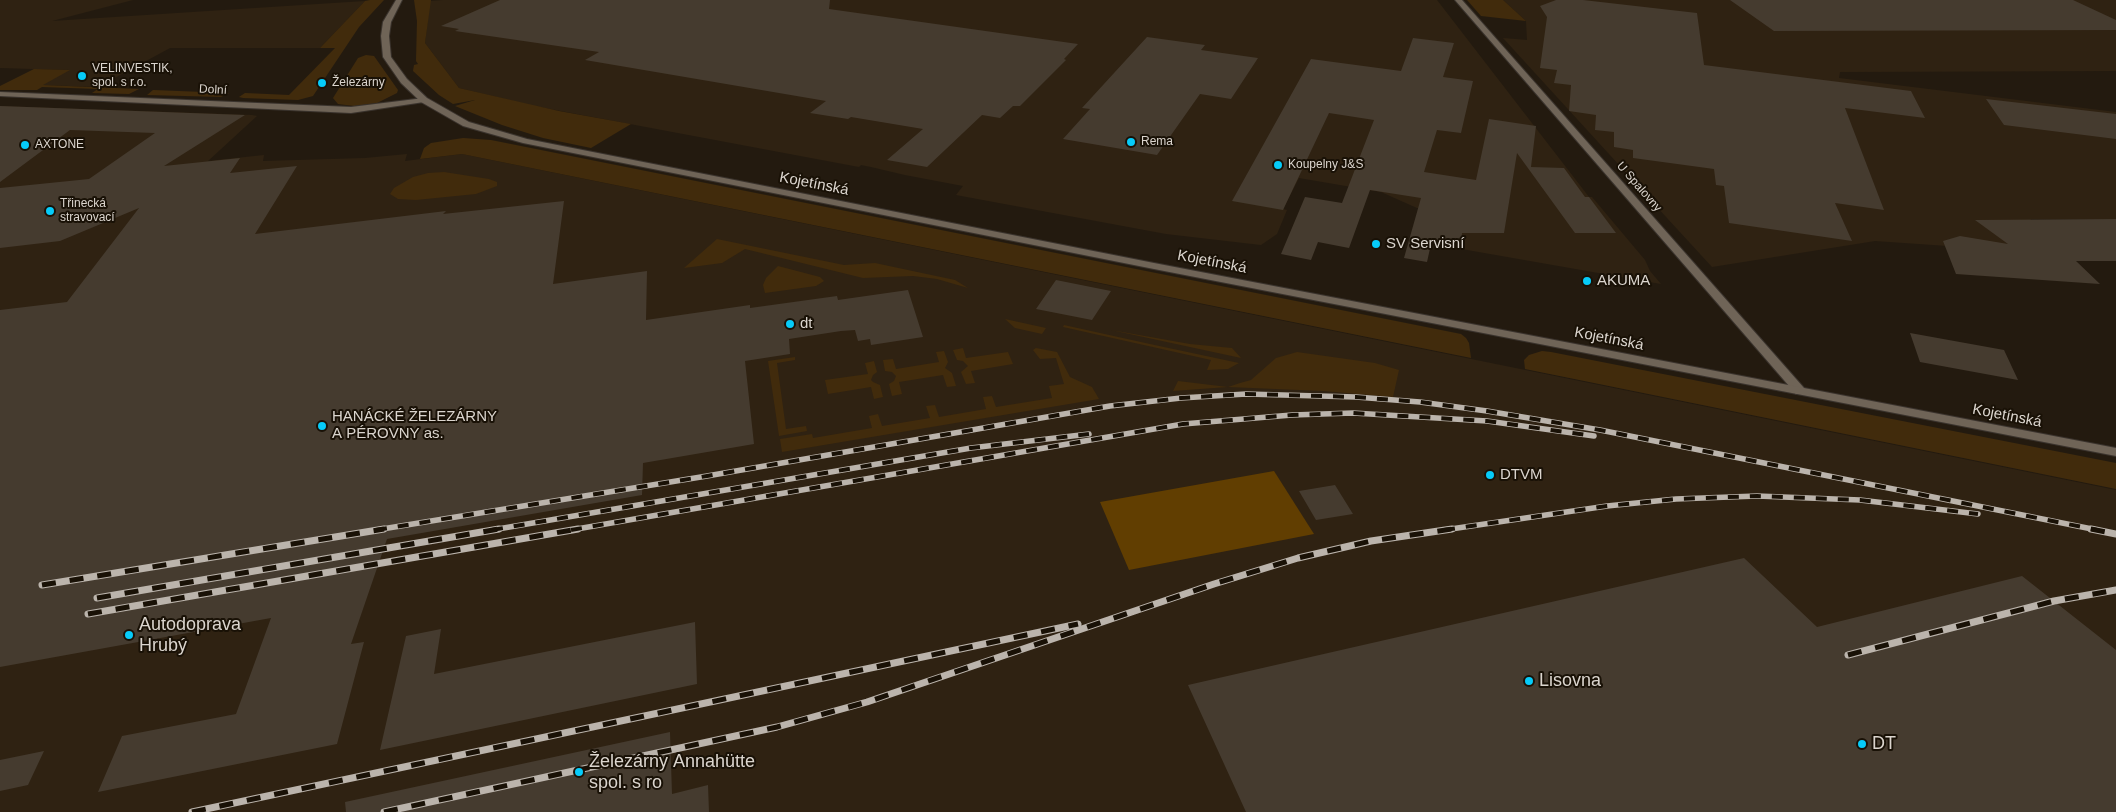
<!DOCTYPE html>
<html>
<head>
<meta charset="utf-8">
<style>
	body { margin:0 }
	canvas { display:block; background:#231a0f }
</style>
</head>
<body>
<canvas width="2116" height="812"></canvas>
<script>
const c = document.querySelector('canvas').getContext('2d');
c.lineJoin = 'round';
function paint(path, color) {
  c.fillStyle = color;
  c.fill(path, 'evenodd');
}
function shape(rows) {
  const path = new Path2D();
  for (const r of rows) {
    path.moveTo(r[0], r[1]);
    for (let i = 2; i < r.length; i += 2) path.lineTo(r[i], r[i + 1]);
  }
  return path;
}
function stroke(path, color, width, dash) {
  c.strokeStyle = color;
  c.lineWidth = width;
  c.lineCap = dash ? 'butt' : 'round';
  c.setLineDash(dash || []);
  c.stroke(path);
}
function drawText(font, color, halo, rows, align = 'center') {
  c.font = font + ' Helvetica,sans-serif';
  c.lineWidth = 4;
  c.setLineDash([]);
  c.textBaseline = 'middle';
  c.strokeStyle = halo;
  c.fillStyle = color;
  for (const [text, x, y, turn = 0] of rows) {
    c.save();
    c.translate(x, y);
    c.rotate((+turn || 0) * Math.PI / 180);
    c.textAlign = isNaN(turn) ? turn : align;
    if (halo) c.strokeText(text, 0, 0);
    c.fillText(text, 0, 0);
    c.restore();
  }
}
paint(shape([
	[0,0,133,0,52,21,365,1,320,48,170,48,98,87,42,85,68,70,0,68],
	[443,0,1437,0,1589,197,1592,197,1645,260,1650,271,1661,284,1456,248,1463,216,1417,208,1381,192,1299,178,1283,209,1287,210,1277,234,1261,245,1166,234,956,195,963,186,905,175,871,167,861,165,859,167,534,106,459,88,425,43,430,1],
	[1503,0,2116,0,2116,71,1840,72,1839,78,2116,112,2116,219,2030,219,2079,255,1875,241,1712,267,1656,206,1659,203,1653,196,1647,190,1641,189,1503,38,1527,40,1526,21],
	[0,106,252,115,257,116,208,161,264,155,263,161,365,158,407,154,405,161,462,154,2116,490,2116,812,0,812]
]), '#2f2212');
paint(shape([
	[370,0,384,0,359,27,313,96,298,100,243,98,239,97,245,93,289,95,335,48,320,48,365,1],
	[414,0,431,0,425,43,459,88,559,111,631,124,591,148,543,138,502,125,455,106,475,100,453,104,439,95,413,71,414,65,418,64,416,61,417,21],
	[1467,0,1503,0,1526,21,1481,16],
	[366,55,374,56,398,90,397,93,377,103,354,106,338,104,333,98,358,58],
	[34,69,70,70,43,85,139,89,129,94,92,93,98,89,42,87,37,90,0,90,0,86],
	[153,90,229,93,221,97,147,95],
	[463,138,491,140,1461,334,1466,338,1469,343,1471,358,462,154,420,159,424,148,431,143],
	[444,172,489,179,497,182,497,186,476,194,416,200,398,199,390,194,394,188,413,177,428,173],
	[717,239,844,265,875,263,955,280,968,288,937,279,913,276,863,278,745,249,722,263,684,268],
	[778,266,820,277,824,281,816,286,765,293,763,285,766,278],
	[1005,319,1046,328,1042,334,1015,328],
	[1064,325,1150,344,1239,363,1228,369,1207,370,1211,360,1063,327],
	[1111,330,1190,344,1232,348,1241,358],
	[963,348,966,358,1008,352,1013,364,971,371,975,383,966,384,961,372,968,366,963,361,957,360,953,350],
	[1036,348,1057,352,1070,377,1092,387,1099,399,782,452,780,439,812,434,813,438,872,428,869,416,878,414,882,426,930,418,926,406,935,405,939,417,986,409,983,397,992,396,996,407,1052,398,1049,386,1064,384,1056,358,1040,359,1033,350],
	[944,351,948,362,945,368,952,373,956,386,947,387,943,375,899,382,902,394,892,396,889,384,894,381,896,376,892,372,885,371,883,360,893,359,896,369,939,362,936,352],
	[1542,351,1551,352,2116,463,2116,489,1525,369,1524,360,1529,355],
	[1297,352,1375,363,1399,370,1393,397,1323,391,1228,387,1173,391,1178,381,1228,387,1240,383,1251,380,1276,358],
	[795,357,795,360,777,363,786,429,806,426,807,431,779,436,768,361],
	[874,361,877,372,873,375,871,380,873,382,880,385,883,397,874,399,871,387,828,394,825,380,868,374,865,363]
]), '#412b0c');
paint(shape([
	[1274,471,1314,534,1129,570,1100,502]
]), '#613e01');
paint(shape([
	[500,0,830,0,829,9,1078,44,1064,59,1066,60,1020,106,1013,106,1000,118,982,115,927,167,887,160,923,129,851,117,848,119,810,113,826,101,585,60,599,52,455,31,459,29,441,26],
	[1556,0,1583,0,1697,13,1704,65,1911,91,1925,118,1845,108,1884,210,1835,203,1852,241,1729,223,1724,186,1716,185,1714,169,1633,158,1633,150,1614,147,1614,132,1595,130,1596,115,1569,111,1571,85,1554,83,1557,70,1540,68,1547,17,1540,6],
	[1730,0,2073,0,2116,20,2116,30,1774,31],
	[1147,37,1205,45,1201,50,1258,58,1231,99,1200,94,1157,155,1063,139,1090,109,1082,108],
	[1413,38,1454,43,1443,77,1473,81,1461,133,1437,130,1424,172,1476,180,1489,119,1536,126,1531,167,1564,168,1585,197,1589,197,1616,233,1575,233,1517,153,1504,233,1462,233,1461,250,1431,244,1427,262,1404,258,1421,198,1370,190,1349,248,1318,242,1311,260,1281,254,1305,197,1342,203,1374,120,1329,113,1283,210,1232,201,1311,59,1401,71],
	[1986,99,2116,114,2116,139,2004,125],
	[0,106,245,115,164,166,240,158,230,173,297,166,255,234,446,211,443,214,564,201,553,284,647,271,646,320,750,305,750,308,837,296,838,300,908,290,923,337,871,345,870,339,858,341,855,330,841,331,789,339,790,354,745,361,754,444,643,463,642,495,387,539,351,644,364,642,337,744,98,792,122,736,236,714,271,618,0,667,0,310,67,302,139,208,60,241,0,248,0,188,89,179,155,133,70,130,0,182],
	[2116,219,2116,261,2076,261,2100,284,1956,274,1943,241,1960,236,2008,244,1975,220],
	[1056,280,1111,291,1092,320,1036,309],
	[1910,333,2004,350,2018,380,1920,362],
	[1335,485,1353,514,1316,520,1299,491],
	[1744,558,1817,627,2022,576,2116,650,2116,812,1246,812,1188,685],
	[695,622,697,684,380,750,406,636,441,629,434,674],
	[670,732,672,794,708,785,709,812,346,812,345,802],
	[44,751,28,785,0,791,0,760]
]), '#453b2f');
const minor = shape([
	[1455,0,1462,0,1804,388,1806,391,1804,394,1796,394,1455,0],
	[0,92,351,107,424,98,428,100,424,102,351,113,0,96,0,92]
]);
const secondary = shape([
	[396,0,402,0,391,22,389,36,391,57,407,79,427,98,469,122,527,139,1154,263,2116,448,2116,456,1154,269,523,143,463,126,421,102,401,83,383,57,381,36,383,22,396,0]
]);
stroke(minor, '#3a332d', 2);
stroke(secondary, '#3a332d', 2);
paint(minor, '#6f6457');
paint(secondary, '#6f6457');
const railFar1 = shape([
	[376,530,707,476,1110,406,1181,398,1246,394,1356,397,1420,402,1487,411,1600,430,2097,530],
	[492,530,971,448,1089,434],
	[571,530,1183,424,1292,415,1353,413,1487,421,1594,436],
	[1444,530,1607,506,1676,499,1757,496,1860,500,1978,514]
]);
const rail = shape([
	[2091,529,2116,534],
	[42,585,384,529],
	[97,598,499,529],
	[88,614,578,529],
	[1848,655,2054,601,2116,590],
	[192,812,1078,624],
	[384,812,777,727,867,702,1214,584,1298,558,1371,541,1452,529]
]);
stroke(railFar1, '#bbb4ac', 5.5);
stroke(rail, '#bbb4ac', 7);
stroke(railFar1, '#191106', 4, [11]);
stroke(rail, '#191106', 5, [14]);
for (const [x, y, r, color] of [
	[82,76,5,"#06cbf9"],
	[322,83,5,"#06cbf9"],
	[1131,142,5,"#06cbf9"],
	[25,145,5,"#06cbf9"],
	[1278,165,5,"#06cbf9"],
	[50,211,5,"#06cbf9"],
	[1376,244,5,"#06cbf9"],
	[1587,281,5,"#06cbf9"],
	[790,324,5,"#06cbf9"],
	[322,426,5,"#06cbf9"],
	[1490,475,5,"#06cbf9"],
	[129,635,5,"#06cbf9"],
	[1529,681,5,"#06cbf9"],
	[1862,744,5,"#06cbf9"],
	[579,772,5,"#06cbf9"]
]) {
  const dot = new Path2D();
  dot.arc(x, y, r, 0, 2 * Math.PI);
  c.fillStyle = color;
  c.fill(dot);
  stroke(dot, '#191106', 2);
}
drawText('12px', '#dbd5ce', '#191106', [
	["VELINVESTIK,",92,69],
	["spol. s r.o.",92,83],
	["Železárny",332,83],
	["Rema",1141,142],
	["AXTONE",35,145],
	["Koupelny J&S",1288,165],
	["Třinecká",60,204],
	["stravovací",60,218]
], 'left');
drawText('12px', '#dbd5ce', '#191106', [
	["Dolní",213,90,3],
	["U Spalovny",1639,187,49]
]);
drawText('15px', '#dbd5ce', '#191106', [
	["Kojetínská",814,184,11],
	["Kojetínská",1212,262,11],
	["Kojetínská",1609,339,11],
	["Kojetínská",2007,416,11]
]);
drawText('15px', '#dbd5ce', '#191106', [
	["SV Servisní",1386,244],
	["AKUMA",1597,281],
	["dt",800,324],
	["HANÁCKÉ ŽELEZÁRNY",332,417],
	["A PÉROVNY as.",332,434],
	["DTVM",1500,475]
], 'left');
drawText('18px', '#dbd5ce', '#191106', [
	["Autodoprava",139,625],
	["Hrubý",139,646],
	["Lisovna",1539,681],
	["DT",1872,744],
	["Železárny Annahütte",589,762],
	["spol. s ro",589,783]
], 'left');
</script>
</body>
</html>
